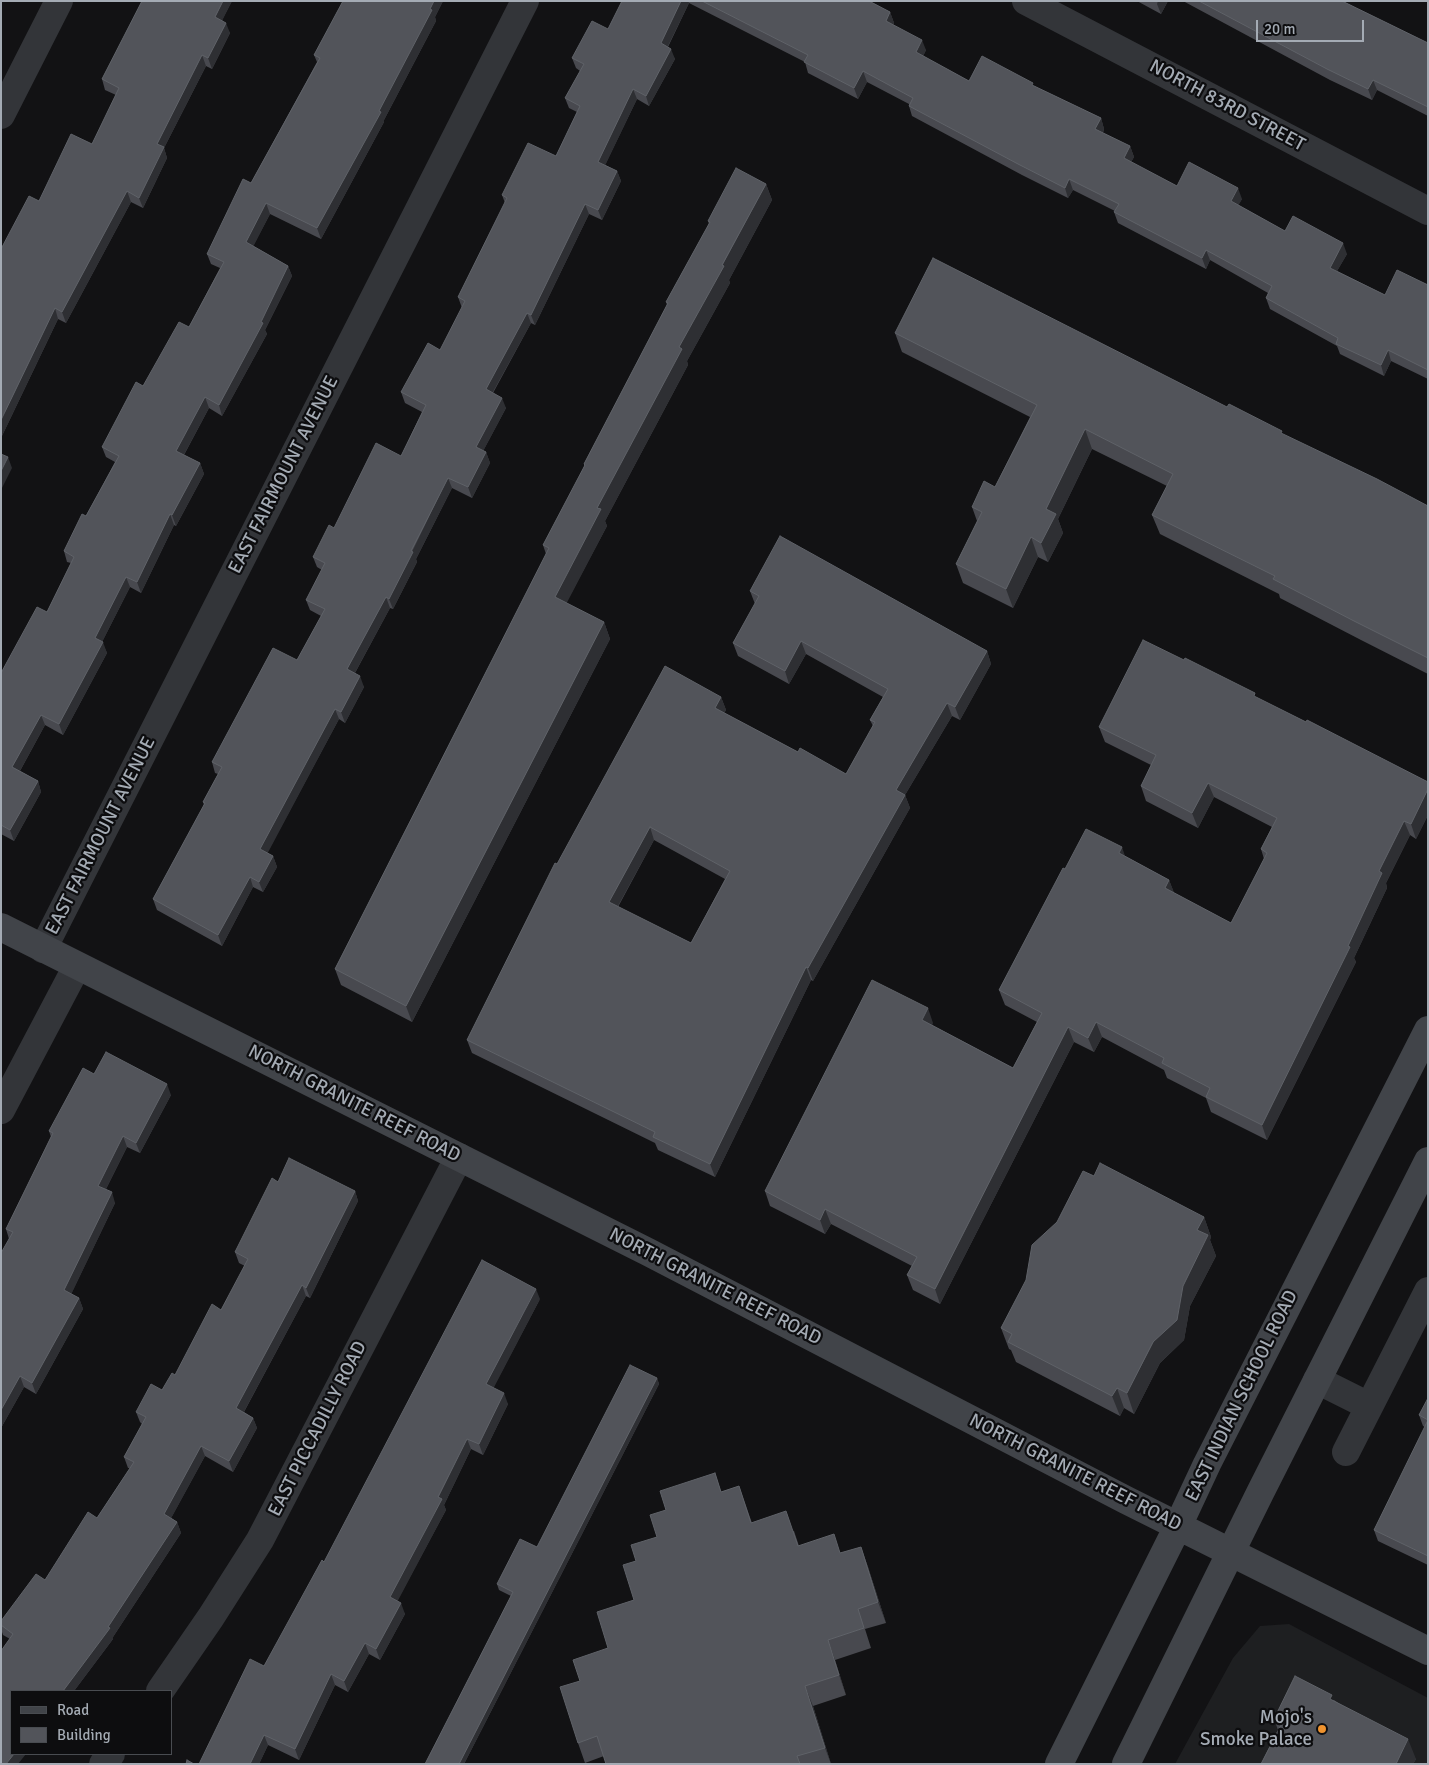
<!DOCTYPE html>
<html>
<head>
<meta charset="utf-8">
<style>
	body { margin:0 }
	#map { position:relative; width:1429px; height:1765px; overflow:hidden; background:#121214; font-family:Signika,sans-serif }
	canvas { display:block }
	.frame { position:absolute; inset:0; border:2px solid #a4abb4; pointer-events:none }
	.legend { position:absolute; left:10px; top:1690px; width:162px; height:65px; box-sizing:border-box; background:#0d0d0f; border:1px solid #494c51; margin:0; padding:6px 9px; list-style:none; font-size:15px; color:#a4abb4 }
	.legend li { display:flex; align-items:center; gap:10px; height:25px }
	.legend b { width:25px; border:1px solid #494c51 }
	.scale { position:absolute; left:1256px; top:20px; width:108px; height:22px; box-sizing:border-box; border:2px solid #a4abb4; border-top:0; padding-left:6px; font-size:15px; line-height:18px; white-space:nowrap; color:#a4abb4; -webkit-text-stroke:4px #0d0d0f; paint-order:stroke }
</style>
</head>
<body>
<div id="map">
<canvas width="1429" height="1765"></canvas>
<div class="frame"></div>
<ul class="legend">
<li><b style="height:6px;background:#414449"></b>Road</li>
<li><b style="height:14px;background:#52545a"></b>Building</li>
</ul>
<div class="scale">20 m</div>
</div>
<script>
const c = document.querySelector('canvas').getContext('2d');
c.lineJoin = 'round';
function paint(path, color) {
  c.fillStyle = color;
  c.fill(path, 'evenodd');
}
function shape(rows) {
  const path = new Path2D();
  for (const r of rows) {
    path.moveTo(r[0], r[1]);
    for (let i = 2; i < r.length; i += 2) path.lineTo(r[i], r[i + 1]);
  }
  return path;
}
function stroke(path, color, width, dash) {
  c.strokeStyle = color;
  c.lineWidth = width;
  c.lineCap = dash ? 'butt' : 'round';
  c.setLineDash(dash || []);
  c.stroke(path);
}
function drawText(font, color, halo, rows, align = 'center') {
  c.font = font + ' Signika,sans-serif';
  c.lineWidth = 4.5;
  c.setLineDash([]);
  c.textBaseline = 'middle';
  c.strokeStyle = halo;
  c.fillStyle = color;
  for (const [text, x, y, turn = 0] of rows) {
    c.save();
    c.translate(x, y);
    c.rotate((+turn || 0) * Math.PI / 180);
    c.textAlign = isNaN(turn) ? turn : align;
    if (halo) c.strokeText(text, 0, 0);
    c.fillText(text, 0, 0);
    c.restore();
  }
}
paint(shape([
	[1289,1624,1428,1698,1428,1764,1175,1764,1233,1658,1260,1626]
]), '#1e1f21');
stroke(shape([
	[1026,1,1428,211],
	[1,115,59,1],
	[43,949,525,1],
	[1,1110,77,966],
	[1317,1380,1369,1406],
	[1346,1452,1428,1291],
	[160,1691,211,1617,260,1540,459,1157],
	[103,1764,111,1754]
]), '#333539', 28);
stroke(shape([
	[1,927,648,1252,1126,1500,1428,1651],
	[1059,1764,1178,1526,1207,1464,1428,1030],
	[1126,1764,1261,1491,1428,1161]
]), '#414449', 28);
paint(shape([
	[142,1,232,1,222,20,230,33,212,69,206,66,164,148,167,158,143,208,131,202,66,323,58,319,1,438,39,201,92,144,116,95,105,90,102,79],
	[343,1,443,1,435,17,436,21,384,120,384,122,321,239,270,214,253,246,288,266,292,276,265,330,267,334,222,416,209,408,184,455,200,463,204,474,176,526,174,525,141,593,130,587,102,642,107,653,63,735,45,725,20,771,38,781,41,792,14,841,1,834,1,673,47,612,71,563,67,562,64,551,86,516,115,462,106,457,102,447,143,386,189,327,220,268,211,264,207,254,251,183,317,62,314,55],
	[622,1,869,1,890,12,894,23,893,25,926,50,923,56,969,81,1034,86,1101,118,1104,129,1103,133,1130,146,1134,157,1131,162,1177,186,1242,199,1238,205,1285,231,1347,254,1337,271,1385,295,1428,285,1428,379,1391,361,1384,376,1340,354,1337,346,1270,309,1266,298,1268,293,1210,260,1206,269,1118,223,1114,212,1115,211,1073,190,1068,198,1022,175,912,116,909,106,909,104,867,82,858,99,808,73,805,62,689,3,668,47,675,59,649,106,637,99,605,165,617,171,621,181,602,220,589,214,535,325,531,323,493,393,506,408,483,451,486,452,490,463,472,498,452,488,416,559,417,562,393,609,390,608,355,673,364,687,345,723,339,719,267,853,273,856,277,867,263,892,253,887,222,946,157,910,153,899,204,805,203,802,218,774,215,773,212,762,297,660,321,616,310,610,306,600,322,570,317,567,313,557,334,528,401,456,422,412,405,403,401,392,440,350,462,308,458,297,505,203,502,195,556,156,577,112,569,108,565,98,580,71,576,68,572,58,608,29],
	[1137,1,1168,1,1161,14],
	[1183,1,1342,1,1428,43,1428,116,1377,90,1372,100,1330,80],
	[766,184,772,200,729,280,730,283,687,361,688,365,605,521,607,526,566,603,604,622,610,639,412,1022,341,985,335,969,546,554,543,545,584,467,584,464,667,305,666,302,709,224,708,221],
	[895,333,1227,407,1428,506,1428,674,1361,640,1280,598,1279,594,1160,534,1152,515,1167,486,1092,449,1058,519,1063,533,1048,562,1038,557,1013,608,963,583,956,564,977,521,972,507,995,487,1030,417,902,352],
	[750,591,987,651,991,664,960,720,952,716,905,795,910,808,813,981,811,980,715,1177,658,1150,655,1143,472,1053,467,1040,557,864,721,697,726,710,724,713,798,752,846,774,873,726,870,720,883,697,806,654,789,684,738,656,733,643,755,604],
	[654,840,725,879,691,943,618,907],
	[1257,698,1428,782,1428,815,1416,839,1410,835,1386,883,1387,888,1354,958,1356,962,1267,1140,1211,1112,1206,1098,1167,1078,1164,1070,1102,1037,1094,1052,1074,1042,940,1304,913,1290,907,1275,912,1266,831,1224,825,1234,770,1206,765,1191,933,1023,932,1025,1013,1068,1037,1022,1005,1005,999,990,1065,869,1125,856,1169,880,1174,893,1231,923,1264,859,1261,849,1272,827,1214,797,1198,828,1146,801,1141,786,1151,765,1105,742,1099,727],
	[94,1074,171,1095,140,1153,127,1147,106,1189,115,1203,71,1294,79,1298,83,1309,36,1394,24,1387,1,1428,9,1239,6,1229,51,1137,49,1131],
	[1094,1176,1204,1217,1211,1237,1210,1240,1216,1256,1190,1306,1184,1340,1160,1363,1134,1414,1124,1408,1120,1416,1016,1362,1011,1350,1009,1349,1001,1328,1057,1222],
	[278,1182,355,1191,358,1201,310,1298,306,1296,244,1412,253,1418,257,1428,233,1472,205,1456,171,1518,177,1522,181,1533,113,1637,113,1639,74,1691,11,1691,10,1639,3,1635,1,1629,1,1621,45,1580,97,1518,130,1468,128,1468,124,1457,142,1424,140,1422,136,1412,162,1390,175,1375,221,1310,245,1266,239,1263,235,1252],
	[540,1299,493,1388,508,1404,483,1455,471,1449,444,1505,446,1510,397,1601,405,1614,380,1660,369,1654,348,1692,335,1685,299,1760,268,1745,259,1764,199,1764,264,1666,324,1562],
	[657,1378,659,1384,464,1764,425,1764,511,1596,499,1590,497,1584,537,1547],
	[1428,1398,1428,1565,1378,1541,1374,1530,1425,1427,1423,1426,1419,1415],
	[715,1473,721,1492,739,1486,752,1523,794,1531,799,1546,841,1553,861,1547,868,1567,886,1623,865,1629,871,1648,835,1660,846,1695,813,1706,831,1764,606,1764,604,1756,585,1763,578,1743,580,1681,608,1648,634,1600,636,1561,657,1537,666,1510],
	[1334,1700,1416,1759,1413,1764,1261,1764,1278,1730,1274,1719]
]), '#48494f');
paint(shape([
	[223,1,232,1,219,27,215,17],
	[434,1,443,1,435,17,436,21,384,120,384,122,321,239,317,228,379,111],
	[681,1,688,1,689,3,664,54,661,43],
	[1158,1,1168,1,1161,14,1157,4],
	[890,12,894,23,890,31,886,21],
	[226,23,230,33,212,69,208,58],
	[922,40,926,50,920,63,916,52],
	[671,49,675,59,649,106,646,96],
	[202,55,206,66,164,148,167,158,143,208,139,198,157,144],
	[863,71,867,82,858,99,854,88],
	[1373,80,1377,90,1372,100,1368,89],
	[633,89,637,99,602,172,598,162],
	[1101,118,1104,129,1099,140,1095,129],
	[1130,146,1134,157,1128,168,1124,158],
	[617,171,621,181,602,220,598,210],
	[1069,179,1073,190,1068,198,1065,188],
	[766,184,772,200,729,280,730,283,687,361,688,365,605,521,607,526,561,614,555,597,597,508,679,347],
	[1238,188,1242,199,1235,212,1231,201],
	[127,191,131,202,66,323,62,312],
	[266,203,270,214,250,253,246,242],
	[585,204,589,214,535,325,531,315],
	[1343,243,1347,254,1333,278,1330,268],
	[1206,250,1210,260,1206,269,1202,258],
	[288,266,292,276,265,330,267,334,222,416,219,405],
	[55,308,58,319,1,438,1,420],
	[527,313,531,323,489,399,486,389],
	[1388,350,1391,361,1384,376,1381,365],
	[205,397,209,408,180,462,176,451],
	[502,398,506,408,480,457,476,447],
	[1085,429,1092,449,1058,519,1063,533,1048,562,1041,543,1046,509],
	[486,452,490,463,472,498,468,487],
	[8,457,12,468,1,490,1,471],
	[200,463,204,474,176,526,172,515],
	[448,478,452,488,416,559,417,562,393,609,389,599],
	[170,514,174,525,141,593,137,582],
	[1031,537,1038,557,1013,608,1006,589],
	[126,577,130,587,99,648,95,638],
	[386,597,390,608,351,680,347,669],
	[604,622,610,639,412,1022,406,1006],
	[801,641,806,654,789,684,785,671],
	[103,642,107,653,63,735,59,724],
	[987,651,991,664,960,720,955,707],
	[360,676,364,687,345,723,341,712],
	[721,697,726,710,720,721,715,708],
	[947,703,952,716,905,795,910,808,813,981,808,968,896,790],
	[335,709,339,719,264,860,260,849],
	[41,715,45,725,16,778,12,767],
	[38,781,41,792,14,841,10,830],
	[1208,783,1214,797,1198,828,1192,813],
	[1428,789,1428,815,1416,839,1411,824],
	[1404,821,1410,835,1386,883,1387,888,1354,958,1356,962,1267,1140,1262,1125,1348,946,1379,871],
	[650,827,654,840,613,915,609,902],
	[1122,847,1127,862,1119,853],
	[273,856,277,867,263,892,259,882],
	[250,877,253,887,222,946,218,935],
	[1169,880,1175,895,1165,888],
	[806,967,811,980,715,1177,710,1164],
	[928,1008,933,1023,927,1035,922,1020],
	[1096,1022,1102,1037,1094,1052,1088,1038],
	[1068,1027,1074,1042,940,1304,935,1289],
	[167,1084,171,1095,140,1153,136,1143],
	[123,1136,127,1147,102,1197,98,1186],
	[355,1191,358,1201,310,1298,306,1288],
	[112,1192,115,1203,68,1301,64,1290],
	[825,1209,831,1224,825,1234,820,1220],
	[1204,1217,1211,1237,1210,1240,1216,1256,1190,1306,1184,1340,1160,1363,1134,1414,1127,1393,1183,1286,1197,1230],
	[302,1285,306,1296,240,1419,236,1408],
	[536,1289,540,1299,490,1395,486,1384],
	[79,1298,83,1309,36,1394,32,1383],
	[20,1376,24,1387,1,1428,1,1410],
	[657,1378,659,1384,464,1764,459,1764],
	[1117,1388,1124,1408,1120,1416,1112,1396],
	[504,1393,508,1404,483,1455,479,1444],
	[253,1418,257,1428,233,1472,229,1461],
	[467,1439,471,1449,444,1505,446,1510,394,1608,390,1597],
	[201,1446,205,1456,168,1524,164,1514],
	[177,1522,181,1533,113,1637,113,1639,74,1691,63,1691,108,1627],
	[861,1547,868,1567,886,1623,878,1602],
	[401,1603,405,1614,380,1660,376,1649],
	[828,1640,835,1660,846,1695,839,1675],
	[365,1643,369,1654,348,1692,344,1681],
	[331,1674,335,1685,299,1760,295,1749],
	[805,1686,813,1706,831,1764,825,1748],
	[264,1735,268,1745,259,1764,250,1764],
	[1408,1739,1416,1759,1413,1764,1396,1764],
	[14,1754,26,1754,18,1764,6,1764]
]), '#2e2f33');
const building = shape([
	[142,1,223,1,215,17,226,23,208,58,202,55,157,144,164,147,139,198,127,191,62,312,55,308,1,420,1,249,29,196,39,201,71,134,92,144,119,88,102,79,142,1],
	[343,1,434,1,430,9,432,10,379,111,381,112,317,228,266,203,246,242,288,266,261,322,263,323,219,405,205,397,176,451,200,463,172,515,170,514,137,582,126,577,95,638,103,642,59,724,41,715,12,767,38,781,10,830,1,825,1,673,37,607,47,612,74,557,64,551,82,514,86,516,119,456,102,447,136,382,143,386,179,322,189,327,224,262,207,254,243,179,251,183,320,58,314,55,343,1],
	[622,1,681,1,661,43,671,49,646,96,633,89,598,162,617,171,598,210,585,204,531,315,527,313,486,389,502,398,476,447,486,452,468,487,448,478,411,551,413,552,389,599,386,597,347,669,360,676,341,712,335,709,260,849,273,856,259,882,250,877,218,935,153,899,205,803,203,802,222,767,212,762,273,648,297,660,325,609,306,600,325,563,313,557,329,525,334,528,376,443,401,456,426,405,401,392,428,343,440,350,465,301,458,297,507,198,502,195,528,143,556,156,580,106,565,98,584,64,572,58,592,21,608,29,622,1],
	[702,1,869,1,890,12,886,21,922,40,916,52,969,81,982,56,1033,83,1032,85,1101,118,1095,129,1130,146,1124,158,1177,186,1189,162,1238,188,1231,201,1285,231,1293,216,1343,243,1330,268,1385,295,1397,270,1428,285,1428,370,1388,350,1381,365,1336,344,1338,338,1266,298,1272,286,1206,250,1202,258,1114,212,1119,204,1069,179,1065,188,1018,164,909,106,913,98,863,71,854,88,804,62,808,55,702,1],
	[1199,1,1342,1,1428,43,1428,107,1373,80,1368,89,1327,69,1199,1],
	[736,168,766,184,722,265,724,266,679,347,682,349,597,508,601,509,555,597,604,622,406,1006,335,969,549,548,543,545,585,465,584,464,668,303,666,302,710,222,708,221,736,168],
	[933,258,1227,407,1229,404,1282,431,1281,433,1377,479,1428,506,1428,658,1354,621,1273,579,1275,576,1152,515,1173,474,1085,429,1046,509,1056,514,1041,543,1031,537,1006,589,956,564,982,512,972,507,984,481,995,487,1037,405,895,333,933,258],
	[1,454,8,457,1,471,1,454],
	[780,536,987,651,955,707,947,703,896,790,905,795,808,968,806,967,710,1164,653,1137,655,1132,467,1040,555,863,557,864,665,666,721,697,715,708,798,752,800,748,846,774,875,722,870,720,888,689,801,641,785,671,733,643,759,596,750,591,780,536],
	[650,827,730,871,691,943,609,902,650,827],
	[1143,640,1184,660,1185,658,1255,693,1254,696,1306,722,1307,720,1428,782,1428,789,1411,824,1404,821,1379,871,1382,873,1348,946,1350,947,1262,1125,1206,1097,1210,1088,1162,1063,1164,1058,1096,1022,1088,1038,1068,1027,935,1289,907,1275,917,1257,825,1209,820,1220,765,1191,872,980,928,1008,922,1020,1013,1068,1042,1013,999,990,1063,868,1065,869,1086,829,1122,847,1119,853,1169,880,1165,888,1231,923,1267,853,1261,849,1277,818,1208,783,1192,813,1141,786,1156,755,1099,727,1143,640],
	[106,1052,167,1084,136,1143,123,1136,98,1186,112,1192,64,1290,79,1298,32,1383,20,1376,1,1410,1,1253,13,1232,6,1229,53,1133,49,1131,83,1068,94,1074,106,1052],
	[289,1158,355,1191,306,1288,302,1285,236,1408,253,1418,229,1461,201,1446,164,1514,177,1522,108,1627,110,1628,63,1691,11,1691,11,1754,14,1754,6,1764,1,1764,1,1651,13,1634,1,1625,1,1621,36,1574,45,1580,88,1512,97,1518,134,1462,124,1457,146,1417,136,1412,151,1384,162,1390,172,1373,175,1375,212,1304,221,1310,248,1259,235,1252,272,1178,278,1182,289,1158],
	[1100,1163,1204,1217,1197,1230,1208,1235,1183,1286,1177,1320,1153,1342,1127,1393,1117,1388,1112,1396,1008,1342,1012,1334,1001,1328,1026,1280,1032,1245,1057,1222,1083,1171,1094,1176,1100,1163],
	[482,1260,536,1289,486,1384,504,1393,479,1444,467,1439,438,1497,442,1499,390,1597,401,1603,376,1649,365,1643,344,1681,331,1674,295,1749,264,1735,250,1764,199,1764,250,1659,264,1666,322,1560,324,1562,482,1260],
	[630,1365,657,1378,459,1764,425,1764,513,1592,497,1584,520,1539,537,1547,630,1365],
	[1428,1398,1428,1420,1419,1415,1428,1398],
	[1428,1420,1428,1556,1374,1530,1428,1420],
	[715,1473,721,1492,739,1486,751,1523,786,1511,798,1546,834,1534,840,1553,861,1547,878,1602,858,1609,864,1628,828,1640,839,1675,805,1686,825,1748,797,1756,800,1764,606,1764,597,1736,578,1743,560,1687,580,1681,573,1660,608,1648,597,1612,634,1600,623,1565,636,1561,631,1545,657,1537,650,1515,666,1510,660,1491,715,1473],
	[1295,1676,1332,1695,1330,1699,1408,1739,1396,1764,1261,1764,1282,1723,1274,1719,1295,1676],
	[187,1760,194,1764,186,1764,187,1760]
]);
paint(building, '#52545a');
stroke(building, '#5f6268', 1);
for (const [x, y, r, color] of [
	[1322,1729,5,"#ef932f"]
]) {
  const dot = new Path2D();
  dot.arc(x, y, r, 0, 2 * Math.PI);
  c.fillStyle = color;
  c.fill(dot);
  stroke(dot, '#0d0d0f', 2);
}
drawText('19px', '#a4abb4', '#0d0d0f', [
	["NORTH 83RD STREET",1227,106,28],
	["EAST FAIRMOUNT AVENUE",284,475,-63],
	["EAST FAIRMOUNT AVENUE",101,836,-63],
	["NORTH GRANITE REEF ROAD",354,1104,27],
	["NORTH GRANITE REEF ROAD",715,1287,27],
	["EAST INDIAN SCHOOL ROAD",1242,1396,-64],
	["EAST PICCADILLY ROAD",318,1429,-63],
	["NORTH GRANITE REEF ROAD",1075,1473,27]
]);
drawText('19px', '#a4abb4', '#0d0d0f', [
	["Mojo's",1312,1718],
	["Smoke Palace",1312,1740]
], 'right');
</script>
</body>
</html>
